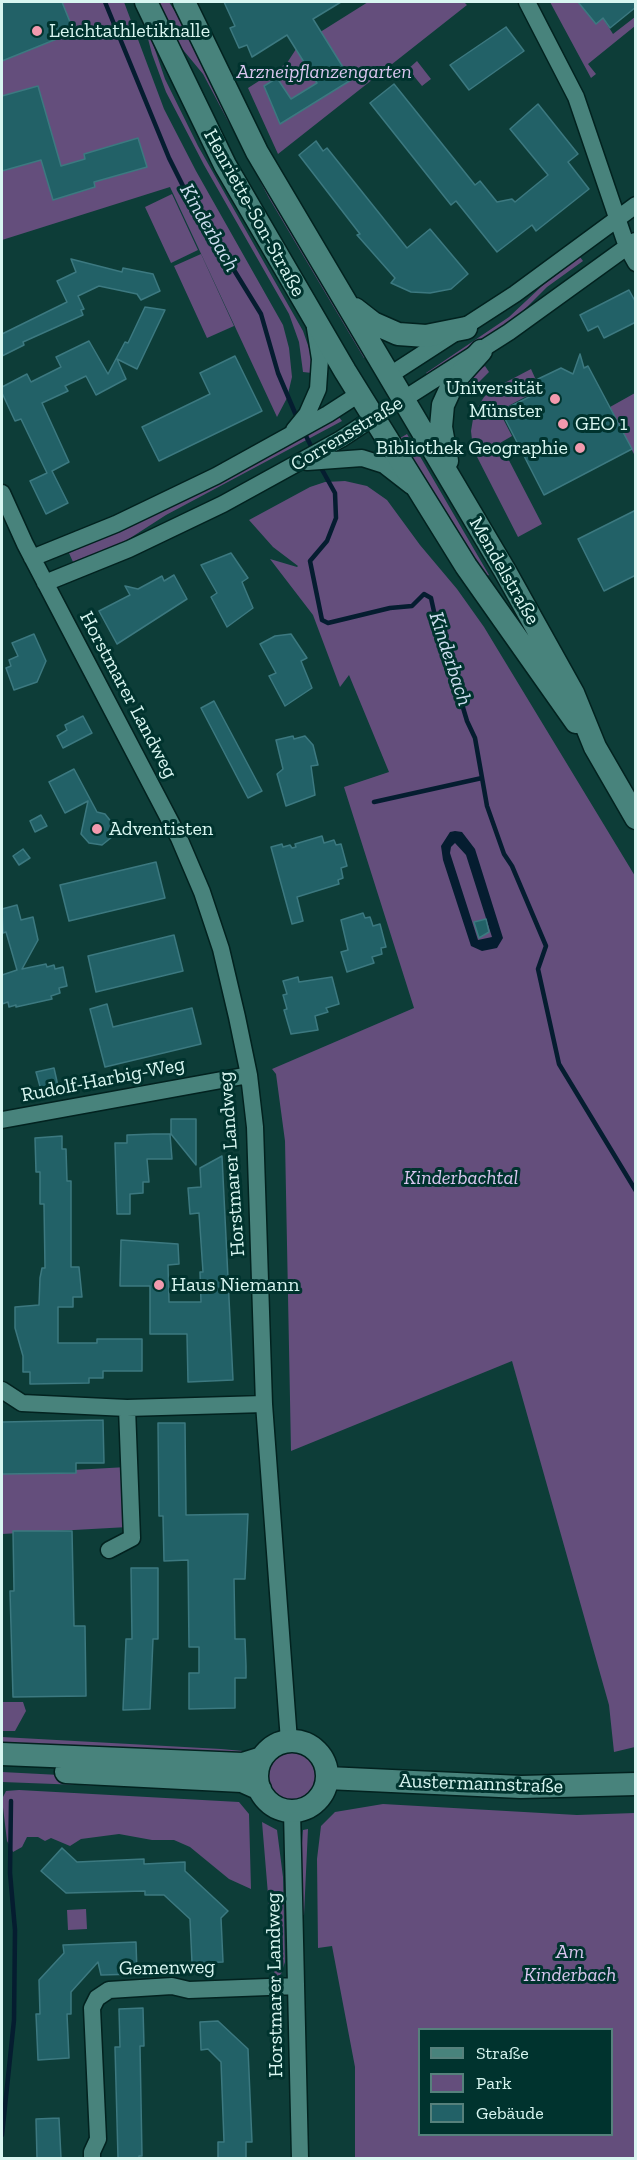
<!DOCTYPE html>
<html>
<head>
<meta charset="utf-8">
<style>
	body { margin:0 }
	#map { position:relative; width:637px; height:2160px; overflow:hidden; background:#0d3d38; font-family:"Zilla Slab",serif }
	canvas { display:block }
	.frame { position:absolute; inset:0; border:3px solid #d8f6f1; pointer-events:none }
	.legend { position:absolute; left:418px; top:2028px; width:195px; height:108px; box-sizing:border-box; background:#00332e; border:2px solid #56817c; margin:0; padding:8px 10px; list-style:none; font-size:18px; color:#d8f6f1 }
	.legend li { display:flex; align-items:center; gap:12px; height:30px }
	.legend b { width:30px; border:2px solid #56817c }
</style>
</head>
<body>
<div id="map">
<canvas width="637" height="2160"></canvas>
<div class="frame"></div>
<ul class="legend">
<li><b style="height:8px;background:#48837c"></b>Straße</li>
<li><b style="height:16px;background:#644e7c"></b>Park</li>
<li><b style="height:16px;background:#226167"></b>Gebäude</li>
</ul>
</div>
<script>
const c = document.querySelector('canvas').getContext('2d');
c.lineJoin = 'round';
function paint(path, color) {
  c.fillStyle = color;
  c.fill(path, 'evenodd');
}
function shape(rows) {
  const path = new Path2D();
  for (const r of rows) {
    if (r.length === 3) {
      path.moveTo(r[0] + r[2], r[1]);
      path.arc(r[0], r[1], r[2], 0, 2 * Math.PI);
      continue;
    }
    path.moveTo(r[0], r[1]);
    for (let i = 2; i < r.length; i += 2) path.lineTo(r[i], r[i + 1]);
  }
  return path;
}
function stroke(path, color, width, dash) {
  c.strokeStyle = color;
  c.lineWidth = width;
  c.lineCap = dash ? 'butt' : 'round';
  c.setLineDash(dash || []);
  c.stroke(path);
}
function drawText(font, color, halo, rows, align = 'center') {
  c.font = font + ' "Zilla Slab",serif';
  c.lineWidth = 6;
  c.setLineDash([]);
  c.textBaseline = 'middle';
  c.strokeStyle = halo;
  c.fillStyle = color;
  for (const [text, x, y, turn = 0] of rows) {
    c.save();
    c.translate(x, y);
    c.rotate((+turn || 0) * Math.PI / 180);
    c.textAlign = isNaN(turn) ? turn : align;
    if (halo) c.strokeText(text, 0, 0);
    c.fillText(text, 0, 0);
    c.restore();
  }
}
paint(shape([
	[2,2,124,2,164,109,196,171,283,325,289,348,292,377,287,398,277,417,170,187,2,240],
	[154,2,169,2,182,22,369,356,364,358,269,198,203,74,179,45],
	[368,2,464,2,467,5,278,154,248,88,287,63,298,46],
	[550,2,578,2,596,23,603,18,613,34,635,17,635,26,588,64,596,74,591,78],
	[149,32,165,79,198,146,303,331,310,351,312,373,303,372,299,342,289,314,204,165,166,92,152,54,147,35],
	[417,61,431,79,422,86,408,69],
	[172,194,198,250,171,263,145,207],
	[201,254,234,326,207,338,174,266],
	[580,257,583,261,547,287,517,317,428,376,426,373,509,317,542,286],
	[485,366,489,372,464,397,454,397,469,377],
	[531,369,540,389,499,411,512,436,500,443,542,524,518,537,473,449,471,431,474,413,484,397,493,389],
	[635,393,635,456,610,407],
	[339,417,342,421,166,515,121,544,73,562,69,553,219,483],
	[407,434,489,575,482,579,395,441],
	[345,481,367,486,387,500,420,545,457,589,484,627,635,876,635,1747,614,1752,609,1705,512,1361,291,1451,285,1141,276,1074,272,1069,414,1008,344,787,389,772,349,675,340,687,313,615,270,559,297,567,298,566,273,547,249,520,310,487,325,482],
	[127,1467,128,1527,2,1534,2,1474],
	[2,1702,23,1702,26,1711,15,1731,2,1731],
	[2,1737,221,1749,243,1751,240,1758,2,1750],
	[292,1776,25],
	[2,1772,233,1784,238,1791,2,1782],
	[19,1790,239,1802,249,1814,251,1889,229,1879,190,1847,174,1840,152,1840,119,1834,81,1839,70,1846,51,1838,45,1841,38,1837,27,1837,22,1847,13,1852,7,1841,2,1799,6,1791],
	[383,1804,577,1815,635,1813,635,2158,355,2158,355,2067,332,1946,318,1948,317,1859,321,1826,335,1812],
	[420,2030,612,2030,612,2134,420,2134],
	[262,1822,277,1830,283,1877,285,1962,281,1974,275,1979],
	[308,1829,304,1915,301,1915,299,1882,303,1830],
	[86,1909,87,1929,68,1930,67,1910]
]), '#644e7c');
paint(shape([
	[455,831,462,832,475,849,503,938,497,948,482,951,471,946,443,860,441,846,450,832],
	[455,843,466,855,492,937,478,940,450,853,451,847]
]), '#051d30');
stroke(shape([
	[105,2,169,158,186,192,261,314,278,373,298,420],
	[303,430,313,450],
	[320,466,335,493,336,518,327,541,310,561,322,620,328,623,390,608,412,606,424,594,431,598,440,639,445,647,467,721,475,738,487,806,504,854,512,866,546,946,538,969,559,1064,636,1191],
	[374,802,482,778],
	[2,2135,14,2020,15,1930,10,1873,11,1801]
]), '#051d30', 4.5);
const building = shape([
	[2,2,62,2,74,32,2,61,2,2],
	[224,2,341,2,313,19,351,80,280,124,264,86,277,78,291,99,317,83,287,35,252,57,247,45,239,48,230,28,235,26,224,2],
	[578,2,636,2,636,7,610,28,603,18,596,24,578,2],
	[506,27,524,51,469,90,450,65,506,27],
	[394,84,475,185,480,181,497,202,512,199,515,202,548,175,510,129,538,104,578,154,568,162,589,189,536,231,532,225,497,252,456,201,451,205,370,103,394,84],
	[38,86,61,166,85,159,84,154,138,138,147,167,94,182,95,187,53,200,41,160,2,171,2,96,38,86],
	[316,141,323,151,327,148,407,248,430,229,468,274,451,289,430,293,411,292,391,283,395,278,357,235,360,234,299,155,316,141],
	[71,259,122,272,123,268,153,274,160,291,141,300,137,294,99,286,78,296,84,309,81,310,83,315,23,342,24,345,2,356,2,334,67,302,57,281,76,272,71,259],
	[629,290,636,303,636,322,604,338,598,326,588,331,580,315,629,290],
	[145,307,165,310,137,369,117,359,126,379,96,395,86,376,65,386,68,391,42,403,69,462,52,471,68,503,46,514,30,481,47,473,21,419,15,421,2,393,2,387,27,374,31,382,61,367,56,357,89,341,108,374,125,342,128,343,145,307],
	[580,354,584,368,588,366,632,449,544,495,501,411,543,390,538,379,561,368,573,374,580,354],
	[235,356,262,411,159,461,142,427,210,394,200,373,235,356],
	[636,510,636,575,604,591,578,539,636,510],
	[231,553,248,578,242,582,253,608,227,627,211,597,217,593,201,565,231,553],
	[174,575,187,599,117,644,99,611,130,595,125,586,138,589,162,576,164,581,174,575],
	[34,634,46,661,37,682,14,690,6,668,11,666,9,660,18,656,12,643,34,634],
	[291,634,307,658,301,661,312,688,285,706,269,676,276,673,260,644,275,636,291,634],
	[214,701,262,791,248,798,201,708,214,701],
	[83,716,92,733,63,748,57,736,67,730,65,725,83,716],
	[293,736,294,739,305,736,313,745,318,765,311,766,315,795,286,806,277,774,283,769,276,740,293,736],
	[74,769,97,812,105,814,113,824,112,837,102,845,89,843,81,834,88,801,65,813,49,782,74,769],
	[41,815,47,826,35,832,30,821,41,815],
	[322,836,324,843,334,840,336,845,341,844,347,866,341,868,343,878,338,880,339,884,297,897,303,921,292,924,271,847,282,844,283,847,290,845,292,848,296,847,295,844,322,836],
	[23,849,30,858,19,865,13,856,23,849],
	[156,862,165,898,69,921,60,885,156,862],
	[17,905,21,920,33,917,38,940,22,969,46,964,47,967,54,965,55,969,63,967,67,986,59,988,60,993,51,996,52,999,16,1007,16,1005,9,1007,8,1002,2,1004,2,975,17,970,6,932,3,933,2,909,17,905],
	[363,913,365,918,370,917,373,926,380,924,386,947,381,948,382,954,372,957,374,963,347,972,341,952,348,950,341,920,363,913],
	[486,919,489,932,479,938,474,922,486,919],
	[174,935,183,971,96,992,88,956,174,935],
	[298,977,299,982,332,977,339,1004,326,1008,328,1012,315,1016,318,1030,291,1034,284,1010,287,1009,283,995,287,994,283,981,298,977],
	[107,1004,113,1027,192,1008,201,1044,105,1067,90,1009,107,1004],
	[54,1068,58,1086,41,1090,36,1072,54,1068],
	[171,1119,196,1119,196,1165,171,1134,171,1119],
	[153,1134,170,1134,172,1159,147,1159,149,1182,143,1182,143,1193,130,1194,130,1214,117,1214,115,1143,127,1143,127,1135,153,1134],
	[62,1136,62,1149,66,1149,67,1181,71,1181,71,1267,79,1267,82,1297,73,1297,73,1307,58,1307,58,1343,97,1343,97,1339,142,1339,142,1371,103,1371,103,1378,89,1378,89,1383,30,1384,30,1372,23,1372,23,1356,15,1328,15,1307,39,1305,40,1278,42,1268,45,1268,44,1204,40,1204,40,1172,36,1172,35,1138,62,1136],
	[222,1156,233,1380,188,1382,187,1334,150,1334,150,1286,120,1286,121,1240,178,1244,179,1264,168,1265,169,1302,201,1302,200,1272,203,1272,199,1213,190,1214,188,1188,201,1187,200,1168,222,1156],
	[103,1420,104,1463,76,1463,76,1473,2,1474,2,1422,103,1420],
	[158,1423,185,1423,186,1515,248,1514,245,1579,234,1579,235,1639,245,1639,246,1666,246,1678,235,1678,235,1708,189,1709,189,1673,199,1673,199,1647,189,1647,188,1560,164,1561,163,1516,159,1516,158,1423],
	[13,1531,72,1531,74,1626,85,1626,86,1696,13,1697,10,1591,14,1591,13,1531],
	[131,1568,158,1568,158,1639,153,1639,150,1709,123,1710,126,1639,132,1639,131,1568],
	[62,1848,77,1862,144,1859,144,1864,185,1862,185,1871,228,1911,221,1918,223,1962,192,1963,190,1919,164,1895,145,1895,145,1891,66,1893,41,1871,62,1848],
	[136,1942,137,1974,101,1975,98,1962,71,1992,71,2014,67,2014,69,2058,38,2060,36,2014,40,2014,39,1980,64,1953,63,1945,136,1942],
	[143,2008,144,2046,140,2046,142,2156,139,2156,139,2158,118,2158,115,2047,120,2047,119,2009,143,2008],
	[218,2021,248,2049,252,2142,246,2142,246,2158,218,2158,218,2142,224,2142,221,2062,208,2049,201,2050,200,2022,218,2021],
	[59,2118,61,2158,37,2158,36,2119,59,2118]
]);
paint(building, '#226167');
stroke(building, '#3c7980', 1.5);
const minor = shape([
	[527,2,576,97,627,247,636,263],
	[390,375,515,294,636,205],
	[404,399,509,332,635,241],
	[294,430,307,414,318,389,320,359,315,328],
	[307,462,362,458,384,465,411,486],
	[2,493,25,544,179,838,202,892,221,949,237,1017,249,1075,255,1127,264,1404,289,1741],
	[32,558,116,524,216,476,328,414,359,394],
	[45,583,129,549,223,504,341,439,373,418],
	[2,1120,249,1075],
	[2,1390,22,1403,127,1408,264,1404],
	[109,1550,132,1538,127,1408],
	[292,1811,300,2158],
	[92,2158,92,2152,98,2139,92,2008,97,1998,109,1990,172,1986,189,1990,295,1986]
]);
const secondary = shape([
	[146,2,225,165,345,371,466,566,576,722],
	[184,2,257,152,505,571,573,693,595,747,636,818],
	[355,309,373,323,398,334,426,336,466,328],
	[447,461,441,427,443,405,454,381,481,351],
	[292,1776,35],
	[2,1754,243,1764,262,1758],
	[66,1772,242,1781,260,1789],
	[327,1778,521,1787,636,1784]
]);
stroke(minor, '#02221f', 19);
stroke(secondary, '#02221f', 25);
stroke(minor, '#48837c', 16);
stroke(secondary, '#48837c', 22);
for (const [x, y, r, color] of [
	[37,31,6,"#f29aae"],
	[555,399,6,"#f29aae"],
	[563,424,6,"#f29aae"],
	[580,448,6,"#f29aae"],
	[97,829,6,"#f29aae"],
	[159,1285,6,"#f29aae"]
]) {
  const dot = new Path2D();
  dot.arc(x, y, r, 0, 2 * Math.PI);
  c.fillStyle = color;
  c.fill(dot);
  stroke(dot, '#00332e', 2);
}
drawText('20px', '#d8f6f1', '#00332e', [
	["Leichtathletikhalle",49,31],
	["Universität",543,388,"right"],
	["Münster",543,411,"right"],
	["GEO 1",575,424],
	["Bibliothek Geographie",568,448,"right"],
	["Adventisten",109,829],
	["Haus Niemann",171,1285]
], 'left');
drawText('italic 20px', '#dac7f0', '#00332e', [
	["Arzneipflanzengarten",324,72],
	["Kinderbachtal",461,1178],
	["Am",570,1952],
	["Kinderbach",570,1975]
]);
drawText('20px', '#d8f6f1', '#00332e', [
	["Henriette-Son-Straße",254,213,61],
	["Corrensstraße",347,434,-31],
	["Mendelstraße",504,571,60],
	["Horstmarer Landweg",128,695,62],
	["Rudolf-Harbig-Weg",103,1080,-11],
	["Horstmarer Landweg",232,1164,-94],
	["Austermannstraße",481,1784,2],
	["Gemenweg",167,1968,-1],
	["Horstmarer Landweg",275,1985,-91]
]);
drawText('italic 21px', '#ccdeef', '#00332e', [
	["Kinderbach",209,228,60],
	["Kinderbach",450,659,72]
]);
</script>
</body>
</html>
